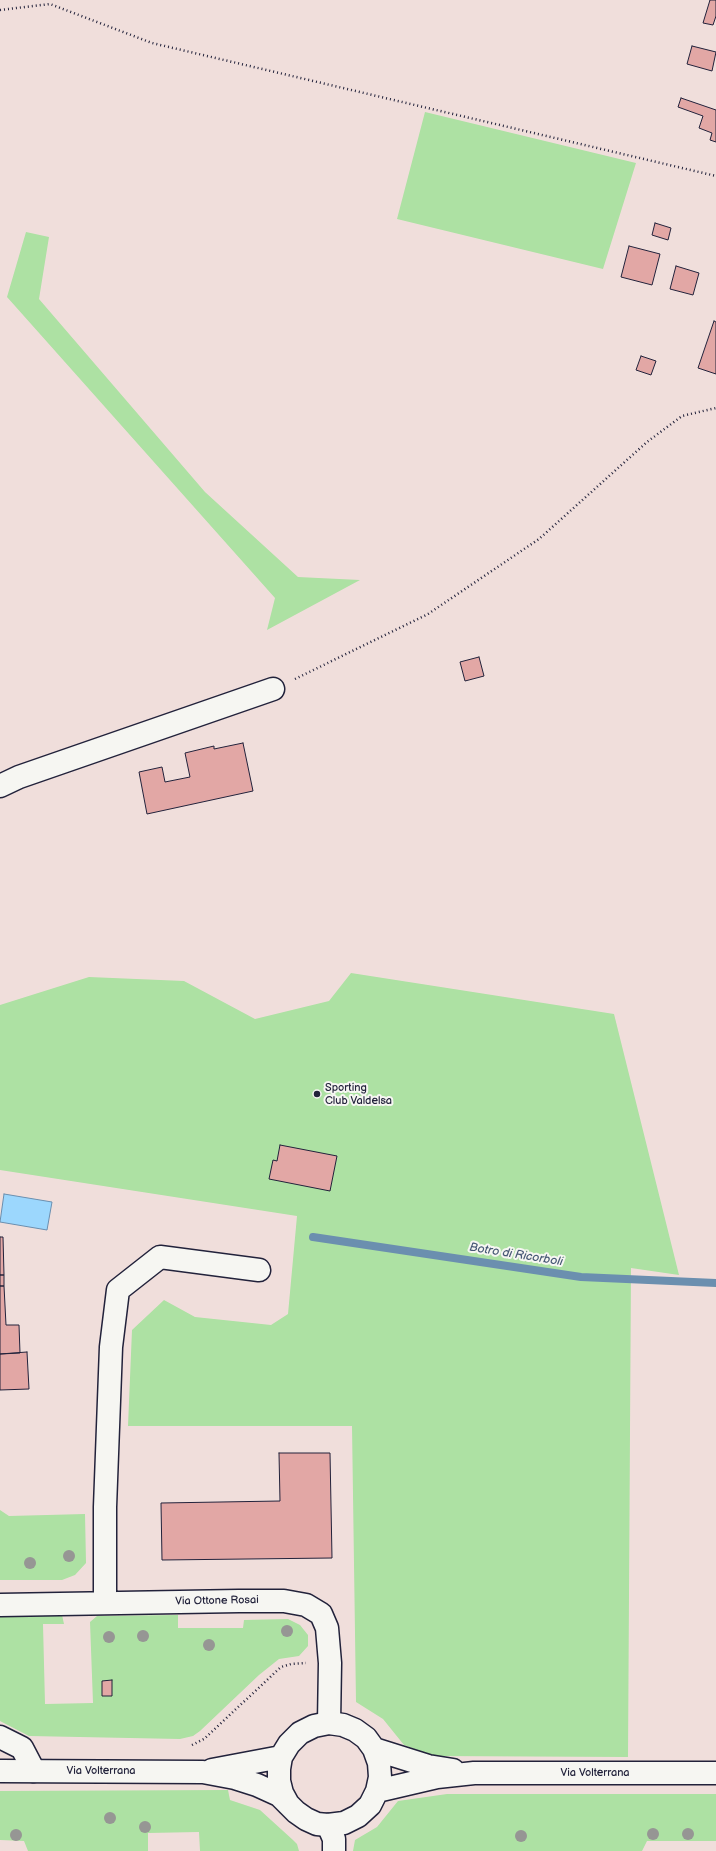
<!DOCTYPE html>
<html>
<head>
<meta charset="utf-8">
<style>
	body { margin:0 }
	canvas { display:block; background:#f0dedb }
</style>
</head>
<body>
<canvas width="716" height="1851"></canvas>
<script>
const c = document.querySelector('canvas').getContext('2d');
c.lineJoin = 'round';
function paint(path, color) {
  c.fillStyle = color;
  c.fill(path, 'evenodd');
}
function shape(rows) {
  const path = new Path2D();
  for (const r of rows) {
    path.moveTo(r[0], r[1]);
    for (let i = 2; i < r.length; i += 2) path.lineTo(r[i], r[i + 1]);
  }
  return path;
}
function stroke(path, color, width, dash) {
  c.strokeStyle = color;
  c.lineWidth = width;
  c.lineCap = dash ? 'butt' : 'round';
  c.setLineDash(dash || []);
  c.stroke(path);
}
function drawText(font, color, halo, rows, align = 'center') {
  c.font = font + ' "Balsamiq Sans",sans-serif';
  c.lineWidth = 4;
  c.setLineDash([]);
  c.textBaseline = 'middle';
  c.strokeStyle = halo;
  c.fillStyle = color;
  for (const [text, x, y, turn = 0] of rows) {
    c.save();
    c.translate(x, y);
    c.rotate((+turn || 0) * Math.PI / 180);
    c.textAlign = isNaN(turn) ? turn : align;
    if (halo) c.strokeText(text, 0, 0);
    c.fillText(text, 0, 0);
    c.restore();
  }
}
paint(shape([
	[425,112,636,163,603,269,397,219],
	[26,232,49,237,39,299,205,492,298,577,360,580,267,630,275,598,7,297],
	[351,973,614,1014,679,1275,631,1268,628,1757,433,1756,404,1745,383,1719,356,1702,352,1426,128,1426,132,1330,164,1300,195,1317,271,1325,288,1314,297,1216,0,1170,0,1005,89,977,184,981,255,1019,329,1001],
	[0,1510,9,1516,85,1514,86,1563,75,1575,62,1580,0,1580],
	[62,1615,64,1624,43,1624,45,1704,93,1703,90,1622,97,1616,178,1615,178,1628,243,1628,244,1620,288,1619,300,1625,308,1635,308,1646,299,1656,279,1659,259,1675,200,1731,193,1736,180,1739,29,1736,0,1721,0,1617],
	[228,1790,230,1800,260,1810,293,1840,297,1844,299,1851,200,1851,199,1832,148,1833,148,1851,28,1851,24,1841,0,1840,0,1791],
	[447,1794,716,1794,716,1841,647,1841,642,1851,353,1851,355,1840,377,1827,398,1801]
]), '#ade1a3');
const water = shape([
	[4,1194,52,1202,47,1230,0,1222,4,1194]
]);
paint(water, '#9cd7fd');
stroke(water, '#6b8faf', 1);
stroke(shape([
	[313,1237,581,1277,716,1283]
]), '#6b8faf', 8);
const building = shape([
	[710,0,716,0,716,16,713,25,703,23,710,0],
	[692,46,716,52,712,71,687,64,692,46],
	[681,98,716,110,716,142,710,140,712,133,699,128,703,116,678,107,681,98],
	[655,223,671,228,668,240,652,235,655,223],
	[629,246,660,254,652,285,621,277,629,246],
	[676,266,699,273,693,295,670,289,676,266],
	[714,321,716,322,716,374,698,368,714,321],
	[641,356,656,361,651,375,636,370,641,356],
	[479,657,484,676,465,681,460,662,479,657],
	[243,743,253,791,147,814,139,772,162,767,165,782,190,777,185,753,214,746,214,749,243,743],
	[280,1145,337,1156,330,1191,269,1179,273,1160,277,1161,280,1145],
	[0,1237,3,1237,4,1275,0,1275,0,1237],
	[0,1275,4,1275,4,1286,0,1286,0,1275],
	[0,1286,4,1286,6,1325,19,1325,20,1353,0,1354,0,1286],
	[27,1352,29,1389,0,1390,0,1354,27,1352],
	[279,1453,330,1453,332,1558,162,1560,161,1503,280,1501,279,1453],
	[112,1680,112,1696,102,1696,102,1681,112,1680]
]);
paint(building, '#e2a7a5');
stroke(building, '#22223b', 1);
const minor = shape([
	[0,786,19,777,273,689],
	[105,1603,105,1507,111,1347,118,1290,160,1257,259,1270],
	[0,1605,239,1601,284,1601,306,1605,321,1614,327,1628,330,1663,329,1723],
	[0,1737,22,1748,34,1771],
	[328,1825,334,1839,334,1851]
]);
const major = shape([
	[374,1749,428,1766,453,1770],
	[212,1770,281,1757],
	[0,1771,203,1772,235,1778,257,1785,279,1795,296,1812,306,1819,317,1824,328,1825,344,1823,358,1816,370,1805,377,1791,380,1777,379,1763,374,1749,366,1738,355,1730,343,1725,329,1723,314,1726,300,1733,289,1744,281,1757,279,1769,279,1781,282,1793,288,1804],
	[377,1791,437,1777,474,1773,716,1773]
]);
stroke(minor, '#22223b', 25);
stroke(major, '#22223b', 25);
stroke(shape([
	[0,10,50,4,152,43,716,176],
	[295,679,428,614,539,539,647,442,682,416,716,408],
	[192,1745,204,1739,281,1667,291,1664,306,1663]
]), '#22223b', 2.5, [1, 3]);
stroke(minor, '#f6f6f2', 22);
stroke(major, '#f6f6f2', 22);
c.fillStyle = '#969694';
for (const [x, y] of [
	[69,1556],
	[30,1563],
	[287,1631],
	[143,1636],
	[109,1637],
	[209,1645],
	[110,1818],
	[145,1827],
	[653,1834],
	[688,1834],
	[16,1835],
	[521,1836]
]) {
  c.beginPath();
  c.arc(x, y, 6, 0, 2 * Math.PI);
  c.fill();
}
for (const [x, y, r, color] of [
	[317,1094,4,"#22223b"]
]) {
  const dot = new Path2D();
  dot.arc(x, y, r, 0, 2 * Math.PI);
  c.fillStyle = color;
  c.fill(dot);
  stroke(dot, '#f6f6f2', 1.5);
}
drawText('11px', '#22223b', '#f6f6f2', [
	["Sporting",325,1088],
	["Club Valdelsa",325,1101]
], 'left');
drawText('11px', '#22223b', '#f6f6f2', [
	["Via Ottone Rosai",217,1601,-1],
	["Via Volterrana",101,1771],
	["Via Volterrana",595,1773]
]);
drawText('italic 12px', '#475875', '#f6f6f2', [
	["Botro di Ricorboli",516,1255,9]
]);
</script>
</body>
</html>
